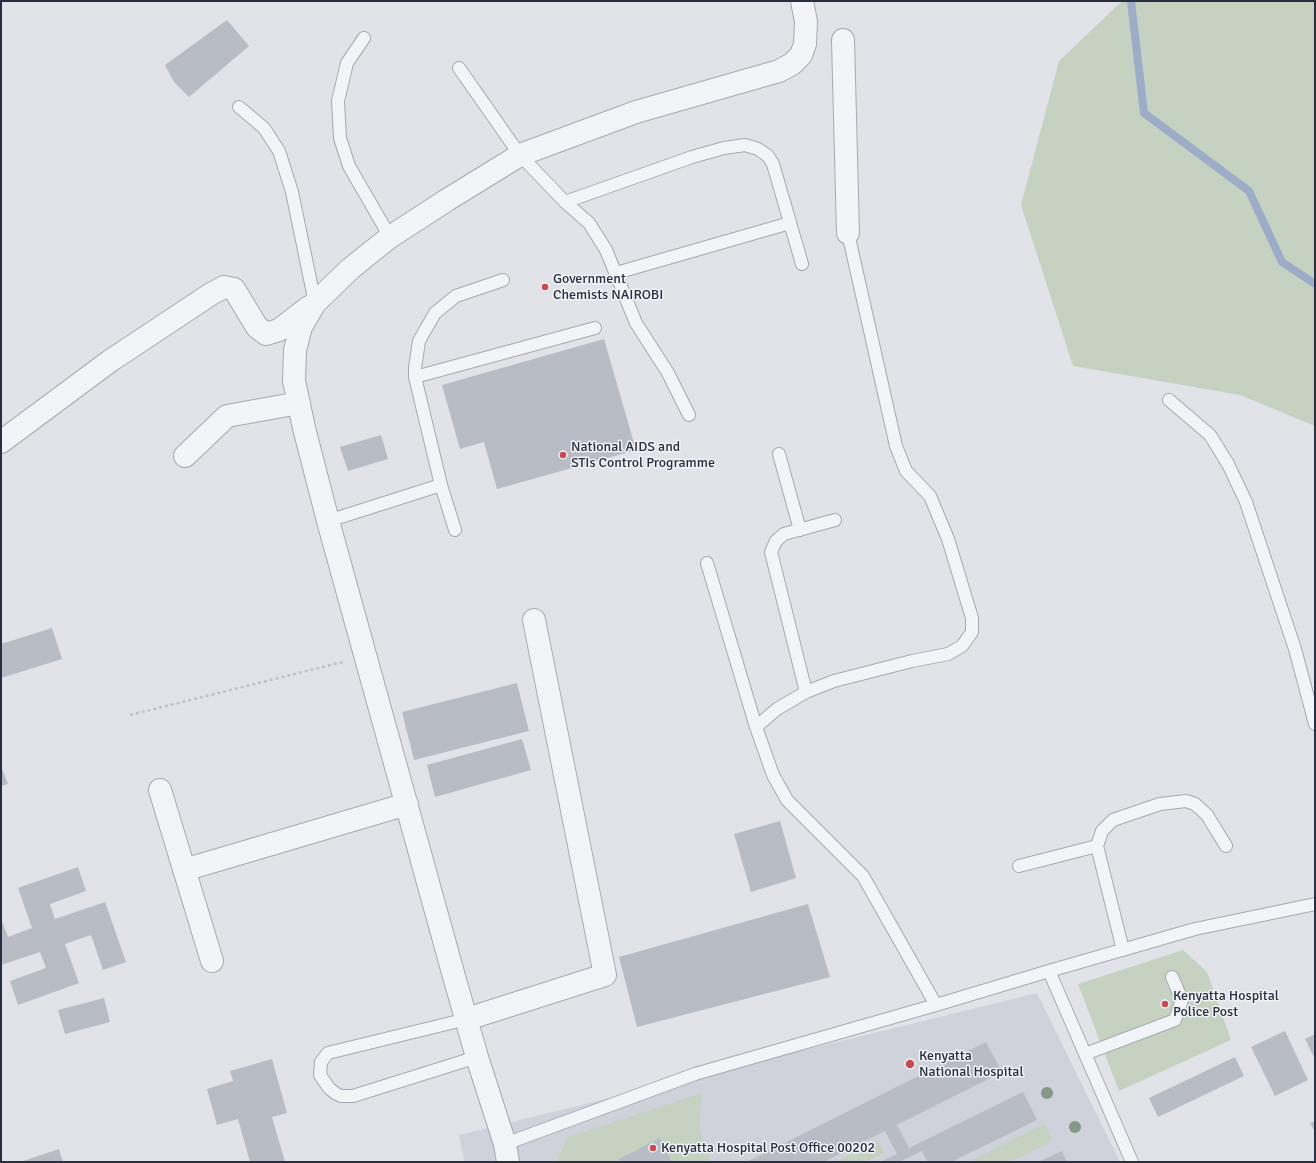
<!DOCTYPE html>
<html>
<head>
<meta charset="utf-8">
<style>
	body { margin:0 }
	#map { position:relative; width:1316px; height:1163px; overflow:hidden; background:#e1e3e9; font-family:Signika,sans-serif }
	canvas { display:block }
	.frame { position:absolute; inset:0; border:2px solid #2a2f3f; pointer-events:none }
</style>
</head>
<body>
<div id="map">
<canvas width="1316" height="1163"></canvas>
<div class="frame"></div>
</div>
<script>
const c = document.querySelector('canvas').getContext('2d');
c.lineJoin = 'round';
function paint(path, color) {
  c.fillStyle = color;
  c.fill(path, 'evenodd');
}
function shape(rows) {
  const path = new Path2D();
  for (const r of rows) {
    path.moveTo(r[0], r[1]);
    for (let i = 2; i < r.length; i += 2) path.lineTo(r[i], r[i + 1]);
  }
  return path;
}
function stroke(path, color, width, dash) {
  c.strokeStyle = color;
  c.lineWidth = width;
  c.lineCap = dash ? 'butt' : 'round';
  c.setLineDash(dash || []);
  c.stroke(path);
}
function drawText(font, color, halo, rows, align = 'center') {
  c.font = font + ' Signika,sans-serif';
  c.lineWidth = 3;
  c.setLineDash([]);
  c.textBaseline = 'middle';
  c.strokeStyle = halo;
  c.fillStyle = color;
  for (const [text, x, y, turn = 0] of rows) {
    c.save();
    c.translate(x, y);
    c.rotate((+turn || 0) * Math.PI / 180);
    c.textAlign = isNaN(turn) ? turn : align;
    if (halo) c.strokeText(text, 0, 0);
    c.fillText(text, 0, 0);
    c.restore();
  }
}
paint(shape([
	[1037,993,1120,1162,465,1162,459,1135]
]), '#cfd2da');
paint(shape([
	[1122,1,1315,1,1315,426,1240,395,1073,366,1021,205,1059,61],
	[1183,950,1207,972,1231,1040,1119,1091,1078,984],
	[702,1093,699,1128,711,1162,556,1162,568,1137],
	[1044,1124,1052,1138,1047,1144,1010,1162,969,1162],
	[879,1141,884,1153,865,1162,835,1162]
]), '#c5d2c2');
stroke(shape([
	[1131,1,1144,113,1249,191,1282,262,1315,284]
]), '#9eadc7', 8);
paint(shape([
	[227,20,249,46,189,97,174,82,165,65],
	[604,339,636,450,497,489,484,442,460,449,442,385],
	[381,435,388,459,348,471,340,447],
	[52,628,62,659,1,678,1,644],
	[517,683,529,731,414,760,402,712],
	[522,739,531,770,435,797,427,765],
	[1,766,8,784,1,786],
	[780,821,796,878,751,892,734,834],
	[78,867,86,891,50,904,55,919,105,902,126,962,103,970,91,935,65,944,79,983,18,1005,10,981,46,968,40,952,1,965,1,919,8,937,32,928,18,888],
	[808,904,830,977,637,1027,619,957],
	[104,998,110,1022,65,1034,58,1010],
	[1285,1031,1308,1080,1275,1096,1251,1047],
	[1315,1034,1315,1059,1305,1039],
	[986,1042,1002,1072,897,1125,909,1148,1023,1092,1037,1120,951,1162,927,1162,922,1151,899,1162,880,1162,897,1154,885,1131,823,1162,747,1162],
	[1235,1057,1244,1076,1158,1117,1149,1098],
	[272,1059,287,1113,272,1117,285,1162,250,1162,238,1119,217,1125,207,1089,233,1081,230,1071],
	[1315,1121,1315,1132,1310,1123],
	[660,1138,672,1162,621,1162,619,1159],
	[59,1149,63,1162,20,1162],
	[1062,1151,1067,1162,1038,1162]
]), '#b8bcc5');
const service = shape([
	[364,38,347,63,338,101,340,138,349,166,390,237],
	[459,68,520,155,565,202,692,157,724,148,745,145,758,149,768,156,773,164,802,264],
	[239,107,264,128,279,151,292,192,315,303],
	[565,202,589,223,606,250,636,323,668,373,689,415],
	[848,233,896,446,906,471,930,496,948,539,972,618,972,632,962,646,948,654,912,661,834,681,806,692,777,709,756,727,773,775,787,800,863,876,936,1005],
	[616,273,790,223],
	[415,377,595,328],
	[1169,400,1210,435,1228,464,1246,502,1295,649,1315,724],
	[779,454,800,530],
	[441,485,415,377,415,368,419,341,435,313,456,296,503,280],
	[328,521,441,485,455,530],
	[707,563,756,727],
	[806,692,771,552,776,541,784,534,835,520],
	[1019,866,1097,846],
	[1123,950,1097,846,1102,831,1113,820,1160,804,1186,801,1195,804,1207,815,1226,846],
	[1049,971,1132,1162],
	[467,1019,328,1053,321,1062,320,1075,329,1088,335,1093,341,1096,353,1096,477,1057],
	[1085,1054,1175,1020,1182,1000,1172,977],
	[505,1144,695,1074,936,1005,1049,971,1195,929,1315,904]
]);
const minor = shape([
	[843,40,848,233],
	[1,442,110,361,211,294,224,287,234,289,257,327,266,334,279,330,309,307],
	[185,456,227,416,299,403],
	[160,790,212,961],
	[184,870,407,804],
	[467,1019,605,975,534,620],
	[508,1162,505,1144,477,1057,455,980,328,521,304,428,294,381,295,350,301,327,315,303,350,269,390,237,447,200,520,155,636,112,779,71,792,64,801,55,805,44,806,22,802,1]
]);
stroke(service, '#a6a9b3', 14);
stroke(minor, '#a6a9b3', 24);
stroke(shape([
	[130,715,343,662]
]), '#bfc1c7', 2.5, [3, 3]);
stroke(service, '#f3f4f7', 12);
stroke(minor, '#f3f4f7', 22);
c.fillStyle = '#869888';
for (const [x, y] of [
	[1047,1093],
	[1075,1127]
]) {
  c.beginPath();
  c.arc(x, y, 6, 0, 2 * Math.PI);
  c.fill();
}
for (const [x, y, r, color] of [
	[545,287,4,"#c74c52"],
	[563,455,4,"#c74c52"],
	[1165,1004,4,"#c74c52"],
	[910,1064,5,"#c74c52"],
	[653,1148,4,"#c74c52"]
]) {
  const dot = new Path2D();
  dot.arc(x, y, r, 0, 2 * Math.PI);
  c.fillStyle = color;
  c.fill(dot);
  stroke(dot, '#f0f2f6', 1.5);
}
drawText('14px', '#2a2f3f', '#f0f2f6', [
	["Government",553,279],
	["Chemists NAIROBI",553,295],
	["National AIDS and",571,447],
	["STIs Control Programme",571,463],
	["Kenyatta Hospital",1173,996],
	["Police Post",1173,1012],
	["Kenyatta",919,1056],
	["National Hospital",919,1072],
	["Kenyatta Hospital Post Office 00202",661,1148]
], 'left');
</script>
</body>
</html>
